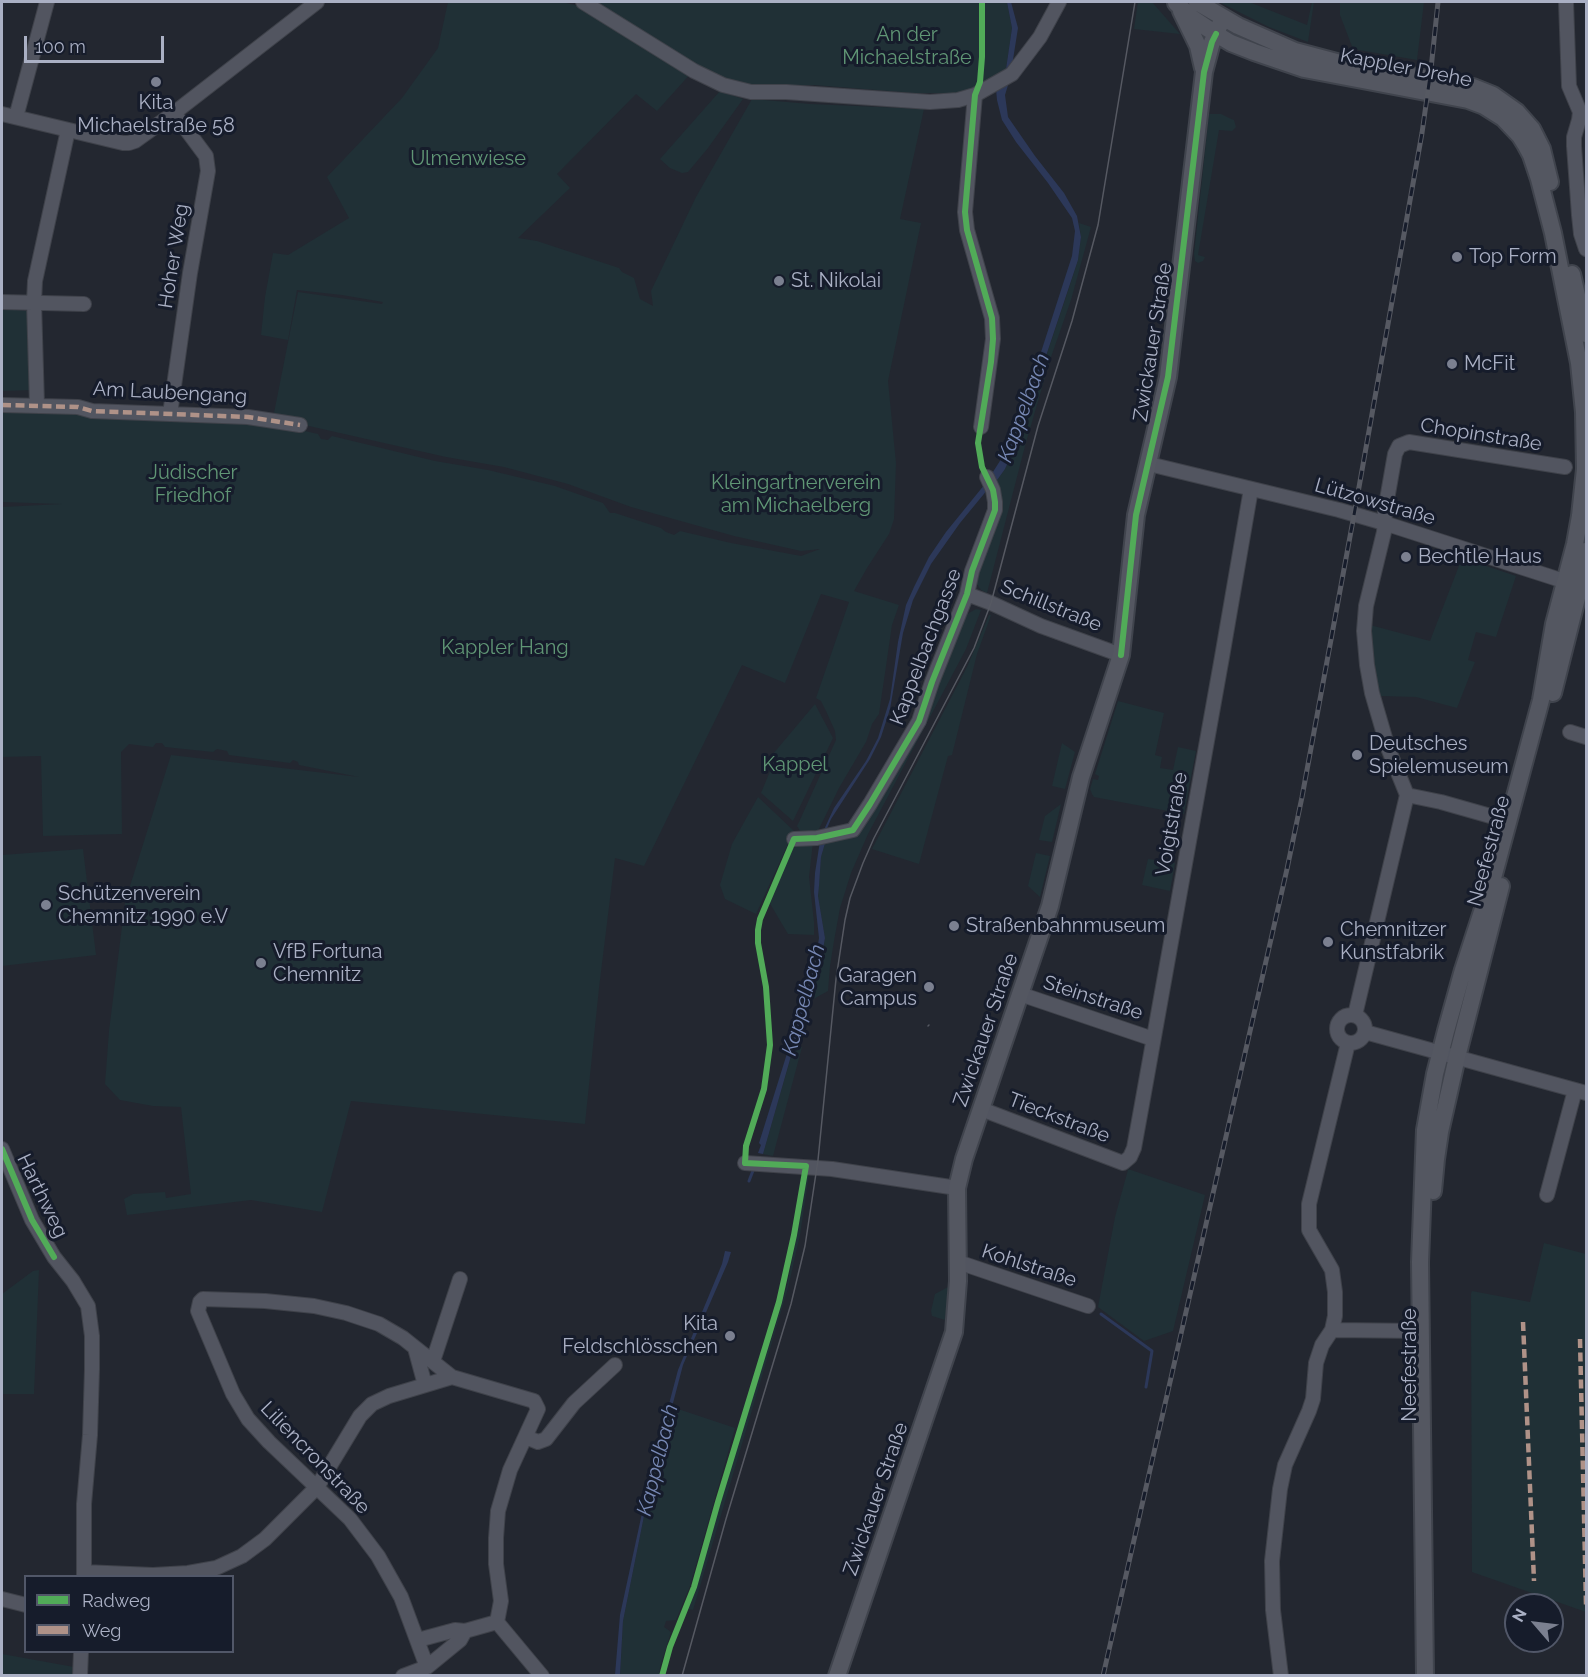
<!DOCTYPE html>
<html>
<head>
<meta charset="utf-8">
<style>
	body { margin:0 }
	#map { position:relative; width:1588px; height:1677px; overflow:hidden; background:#232730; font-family:Raleway,sans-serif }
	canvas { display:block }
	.frame { position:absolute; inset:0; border:3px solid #aab0c4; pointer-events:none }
	.legend { position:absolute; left:24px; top:1575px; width:210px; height:78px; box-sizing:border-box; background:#161c2b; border:2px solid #515768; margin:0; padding:8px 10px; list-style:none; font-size:18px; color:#aab0c4 }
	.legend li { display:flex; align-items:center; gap:12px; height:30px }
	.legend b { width:30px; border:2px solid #515768 }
	.north { position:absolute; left:1504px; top:1593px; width:60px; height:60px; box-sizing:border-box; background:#161c2b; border:2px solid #515768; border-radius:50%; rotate:298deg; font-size:16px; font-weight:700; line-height:24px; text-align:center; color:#aab0c4 }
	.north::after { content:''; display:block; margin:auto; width:21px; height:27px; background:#7b8090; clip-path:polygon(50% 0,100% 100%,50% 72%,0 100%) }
	.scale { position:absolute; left:24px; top:36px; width:140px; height:27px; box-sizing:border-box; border:3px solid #aab0c4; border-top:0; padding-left:8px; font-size:18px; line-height:21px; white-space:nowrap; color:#aab0c4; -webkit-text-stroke:4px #161c2b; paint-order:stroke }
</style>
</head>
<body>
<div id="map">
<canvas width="1588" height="1677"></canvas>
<div class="frame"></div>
<ul class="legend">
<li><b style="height:8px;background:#51ab58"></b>Radweg</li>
<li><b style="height:8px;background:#af9288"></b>Weg</li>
</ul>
<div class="north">N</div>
<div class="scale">100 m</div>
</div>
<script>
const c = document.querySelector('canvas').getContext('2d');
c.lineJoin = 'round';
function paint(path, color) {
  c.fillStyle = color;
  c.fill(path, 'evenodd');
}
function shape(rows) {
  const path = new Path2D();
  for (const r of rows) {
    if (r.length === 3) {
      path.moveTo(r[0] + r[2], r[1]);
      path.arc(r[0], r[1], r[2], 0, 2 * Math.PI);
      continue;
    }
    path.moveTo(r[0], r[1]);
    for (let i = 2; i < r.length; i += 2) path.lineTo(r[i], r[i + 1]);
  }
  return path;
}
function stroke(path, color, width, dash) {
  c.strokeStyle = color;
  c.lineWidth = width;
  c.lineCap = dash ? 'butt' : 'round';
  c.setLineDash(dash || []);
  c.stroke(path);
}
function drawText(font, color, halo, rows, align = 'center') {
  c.font = font + ' Raleway,sans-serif';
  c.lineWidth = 6;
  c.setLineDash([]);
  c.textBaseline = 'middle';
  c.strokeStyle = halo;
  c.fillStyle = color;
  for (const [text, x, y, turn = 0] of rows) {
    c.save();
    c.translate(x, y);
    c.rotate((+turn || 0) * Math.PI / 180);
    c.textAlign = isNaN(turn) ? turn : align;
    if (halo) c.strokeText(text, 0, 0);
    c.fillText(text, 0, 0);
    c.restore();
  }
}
paint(shape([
	[448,2,562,2,579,6,692,72,657,111,636,94,557,174,570,188,518,238,537,241,619,268,622,272,634,278,640,299,653,306,651,291,696,197,752,99,810,104,924,109,900,219,921,223,888,381,896,463,894,519,889,534,867,568,854,591,899,605,892,625,879,714,872,724,866,742,839,788,816,835,802,834,797,826,799,822,836,740,835,731,826,711,821,701,816,698,849,602,821,594,785,683,742,665,644,866,615,858,599,988,585,1124,351,1101,322,1212,251,1200,127,1215,124,1199,133,1194,165,1192,166,1198,191,1194,181,1107,153,1106,120,1100,105,1084,109,1031,125,902,171,755,359,777,299,765,298,762,293,760,290,763,229,755,227,751,217,749,213,752,165,747,162,743,156,743,153,747,129,744,121,752,122,834,43,836,41,756,2,757,2,507,62,504,2,502,2,411,74,408,204,418,291,428,318,434,321,439,328,440,332,436,435,461,488,470,555,486,603,503,610,513,615,513,661,528,666,532,674,535,680,531,731,543,801,556,820,549,801,551,734,536,631,507,568,484,504,467,446,457,278,419,274,413,298,292,382,304,383,302,342,295,297,290,288,340,261,335,265,297,273,253,288,255,349,218,327,177,402,98,438,48],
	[592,2,1007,2,1012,28,1006,69,965,93,914,93,814,85,768,87,740,83,714,75,646,33],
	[1138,2,1152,2,1180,34,1134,29],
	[1219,2,1249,2,1307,25,1312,2,1314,2,1308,42,1269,27],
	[1340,2,1424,2,1417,60,1353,49,1340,15],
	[720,91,743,99,708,148,688,172,682,173,670,168,660,159],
	[1209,114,1221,114,1229,118,1234,120,1236,127,1232,131,1219,130,1198,255,1205,257,1203,261,1198,263,1195,261,1194,254],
	[1079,223,1091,227,1071,300,1050,360,1025,446,987,593,981,590,975,581,995,483,1005,469,1017,443,1068,291,1078,260,1081,237],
	[2,309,29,311,32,390,2,391],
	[1462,558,1516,576,1496,637,1476,632,1468,660,1475,662,1457,708,1416,697,1380,696,1377,688,1369,639,1370,625,1430,641],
	[976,609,981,610,966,649,868,834,851,873,840,908,834,941,830,966,828,991,808,1002,820,967,825,938,818,896,821,857,826,840,866,818,962,617],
	[989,615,991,615,977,654,952,755,948,756,919,864,872,849,967,667],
	[1118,701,1164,713,1155,755,1162,757,1160,768,1173,770,1178,747,1196,751,1184,814,1094,797,1092,794,1090,789,1093,779,1098,780,1099,776,1095,774],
	[815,704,833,738,793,821,761,793,771,769,768,766,771,763,773,754],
	[1062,743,1075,752,1065,789,1052,786],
	[758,797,794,831,756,914,725,899,720,885,732,844],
	[1061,804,1052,842,1039,840,1045,816],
	[813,842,809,877,814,922,814,935,788,934,769,902,793,848,799,844],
	[83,849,96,955,2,966,2,855],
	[1036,853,1050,856,1040,897,1028,886],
	[1148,859,1175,863,1170,891,1142,885],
	[794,1046,802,1047,773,1156,763,1154],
	[1134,1148,1128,1169,1205,1195,1173,1331,1144,1341,1098,1307,1115,1217],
	[809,1175,800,1235,788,1288,693,1610,688,1609,697,1587,715,1516,745,1416,772,1338,787,1285,799,1224,807,1177],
	[1544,1243,1586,1254,1586,1612,1472,1572,1471,1294,1472,1291,1530,1302],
	[39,1270,34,1394,2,1394,2,1294,33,1271],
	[948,1287,948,1297,945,1320,932,1316,931,1311,935,1294],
	[672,1407,735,1428,690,1586,676,1620,666,1621,664,1627,671,1632,660,1667,659,1675,620,1676,623,1621,646,1506],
	[2,1654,74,1667,74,1675,2,1675]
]), '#203036');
paint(shape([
	[1007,2,1011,2,1018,28,1012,66,1006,69,1012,28],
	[1009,82,1005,95,1008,117,1035,156,1064,193,1077,216,1081,237,1078,260,1017,443,1005,469,995,483,991,475,1012,442,1072,256,1075,231,1072,218,1048,183,1016,142,1002,120,997,100,996,89],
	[985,484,988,489,960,523,931,564,913,600,903,633,890,709,881,737,870,759,831,819,825,833,822,834,834,808,866,761,878,738,890,699,898,642,906,605,914,587,929,557,946,532],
	[826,840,821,857,819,886,818,896,825,938,820,967,793,1049,763,1154,758,1153,761,1145,759,1143,815,964,819,938,814,892,815,873,820,841],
	[725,1251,731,1252,728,1262,683,1365,646,1506,623,1621,620,1675,615,1675,620,1615,650,1476,678,1370,722,1264]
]), '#2c3859');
stroke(shape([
	[749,1181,754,1168],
	[1101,1314,1152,1351,1146,1387]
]), '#2c3859', 3);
const minor = shape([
	[583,2,694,71,723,85,751,92,786,92,930,102,958,100,975,95,1012,74,1040,37,1059,2],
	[1566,2,1569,86,1580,112,1579,120,1574,137,1574,146,1579,215,1581,234,1586,249],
	[975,95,965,212,967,230,992,318,993,339,981,427],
	[2,114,123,143,129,143,135,141,174,113,317,2],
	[16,117,47,2],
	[2,302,84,304],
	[2,405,78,407,92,411,248,417,300,425],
	[37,405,34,302,35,281,68,130],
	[170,414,190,273,208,171,206,156,174,113],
	[1149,464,1339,510,1384,523,1573,584],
	[967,594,991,603,1041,626,1121,655],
	[1570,732,1586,737],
	[1508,821,1441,802,1407,795,1388,748,1372,693,1367,665,1364,631,1366,606,1384,532,1385,511,1395,454,1399,446,1409,442,1565,467],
	[794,839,817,838,853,830,870,804,919,721,932,682,967,594,972,571,995,510,995,502,993,490,987,477],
	[1020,994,1153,1039],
	[1351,1029,14],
	[1355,1015,1407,795],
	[1365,1032,1586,1093],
	[981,1109,1123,1163,1130,1157,1134,1148,1142,1104,1222,657,1251,489],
	[2,1149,32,1220,54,1257,73,1281,88,1306,92,1336,92,1369,90,1435,84,1504,84,1576],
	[745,1163,832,1169,957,1188],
	[1547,1195,1575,1090],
	[958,1262,1088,1306],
	[1332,1330,1421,1331],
	[415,1348,425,1385],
	[433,1361,460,1279],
	[526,1437,538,1442,546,1439,574,1403,615,1365],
	[84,1572,153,1575,188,1573,216,1568,242,1556,265,1539,317,1487,360,1416,372,1404,389,1396,452,1377],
	[2,1599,26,1605],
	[418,1640,455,1630,465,1631],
	[427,1667,401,1597,378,1556,350,1519,269,1442,248,1419,233,1394,198,1311,200,1302,203,1299,265,1301,314,1306,346,1313,379,1324,403,1338,452,1377,534,1401,538,1409,510,1470,498,1511,496,1538,496,1564,501,1601,497,1622,542,1676],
	[80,1676,81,1652],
	[403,1676,427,1667,460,1640,465,1631,497,1622],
	[1281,1676,1273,1610,1272,1561,1280,1489,1285,1465,1309,1411,1313,1399,1316,1363,1322,1345,1332,1330,1335,1316,1335,1292,1332,1270,1309,1230,1309,1204,1348,1043]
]);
const major = shape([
	[1197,2,1238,26,1295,51,1344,64,1473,87,1493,95,1517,112,1532,129,1542,149,1550,182],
	[1176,3,1192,18,1216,34,1231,43,1254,52,1304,69,1468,100,1484,106,1503,118,1520,136,1525,144,1531,155,1539,179,1553,233,1579,363,1584,412,1585,469,1580,516,1575,544,1554,624,1541,700,1493,878,1463,970,1446,1031,1435,1074,1425,1130,1420,1262,1425,1676],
	[1181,11,1198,46,1203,68],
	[1572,274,1586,334],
	[1553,693,1580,586,1586,551],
	[1433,1191,1436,1159,1440,1132,1457,1057,1501,886],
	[837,1676,954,1332,958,1281,957,1188,964,1159,1050,906,1081,777,1121,655,1136,515,1168,377,1204,72,1212,42,1223,18]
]);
stroke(minor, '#3f424a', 16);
stroke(major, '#40444d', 20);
stroke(minor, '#525560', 14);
stroke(major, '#545761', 16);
stroke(shape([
	[928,1026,929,1025],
	[682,1676,726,1519,791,1304,805,1246,818,1160,836,979,845,920,850,898,863,863,874,838,974,648,991,603,1038,426,1072,321,1098,225,1135,2]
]), '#565962', 1.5);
const rail = shape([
	[1103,1676,1287,869,1302,797,1356,504,1422,133,1431,69,1438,2]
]);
stroke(rail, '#565962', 5);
stroke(rail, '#161c2b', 3, [9]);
stroke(shape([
	[2,405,78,407,92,411,248,417,300,425],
	[1523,1322,1534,1581],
	[1580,1339,1586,1605]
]), '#af9288', 4.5, [9, 4.5]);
stroke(shape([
	[1121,655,1136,515,1168,377,1204,72,1212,42,1216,34],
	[2,1149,32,1220,54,1257],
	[662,1676,670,1647,694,1587,718,1502,779,1302,794,1235,806,1166,745,1163,746,1146,764,1089,770,1045,766,987,758,943,758,930,760,919,794,839,817,838,853,830,870,804,919,721,932,682,967,594,972,571,995,510,995,502,993,490,982,467,978,443,991,362,993,339,992,318,967,230,965,212,975,95,980,82,982,57,982,2]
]), '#51ab58', 6);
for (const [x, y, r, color] of [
	[156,82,6,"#7b8090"],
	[1457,257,6,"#7b8090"],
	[779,281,6,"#7b8090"],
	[1452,364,6,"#7b8090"],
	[1406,557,6,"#7b8090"],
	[1357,755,6,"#7b8090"],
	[46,905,6,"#7b8090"],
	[954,926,6,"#7b8090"],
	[1328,942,6,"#7b8090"],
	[261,963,6,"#7b8090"],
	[929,987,6,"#7b8090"],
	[730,1336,6,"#7b8090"]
]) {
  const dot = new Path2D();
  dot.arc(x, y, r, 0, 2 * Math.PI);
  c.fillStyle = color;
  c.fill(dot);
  stroke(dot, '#161c2b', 2);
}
drawText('20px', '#609675', '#161c2b', [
	["An der",907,35],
	["Michaelstraße",907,58],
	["Ulmenwiese",468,159],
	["Jüdischer",193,473],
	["Friedhof",193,496],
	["Kleingartnerverein",796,483],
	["am Michaelberg",796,506],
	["Kappler Hang",505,648],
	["Kappel",795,765]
]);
drawText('20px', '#aab0c4', '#161c2b', [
	["Kappler Drehe",1406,68,11],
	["Hoher Weg",174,256,-81],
	["Zwickauer Straße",1153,342,-81],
	["Am Laubengang",170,393,3],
	["Chopinstraße",1481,435,9],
	["Lützowstraße",1375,502,16],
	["Schillstraße",1051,606,22],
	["Kappelbachgasse",926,647,-69],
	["Voigtstraße",1172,824,-80],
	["Neefestraße",1489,851,-75],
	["Steinstraße",1093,998,18],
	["Zwickauer Straße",986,1030,-71],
	["Tieckstraße",1059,1118,21],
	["Harthweg",42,1196,64],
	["Kohlstraße",1029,1266,18],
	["Neefestraße",1410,1365,-90],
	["Liliencronstraße",315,1458,46],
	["Zwickauer Straße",876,1499,-71]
]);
drawText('20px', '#aab0c4', '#161c2b', [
	["Kita",156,103,"center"],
	["Michaelstraße 58",156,126,"center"],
	["Top Form",1469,257],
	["St. Nikolai",791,281],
	["McFit",1464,364],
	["Bechtle Haus",1418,557],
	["Deutsches",1369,744],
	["Spielemuseum",1369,767],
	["Schützenverein",58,894],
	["Chemnitz 1990 e.V",58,917],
	["Straßenbahnmuseum",966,926],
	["Chemnitzer",1340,930],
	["Kunstfabrik",1340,953],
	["VfB Fortuna",273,952],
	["Chemnitz",273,975],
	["Garagen",917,976,"right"],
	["Campus",917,999,"right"],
	["Kita",718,1324,"right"],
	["Feldschlösschen",718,1347,"right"]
], 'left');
drawText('italic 21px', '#7788b4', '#161c2b', [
	["Kappelbach",1024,408,-70],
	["Kappelbach",804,1000,-75],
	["Kappelbach",658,1460,-76]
]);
</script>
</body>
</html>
